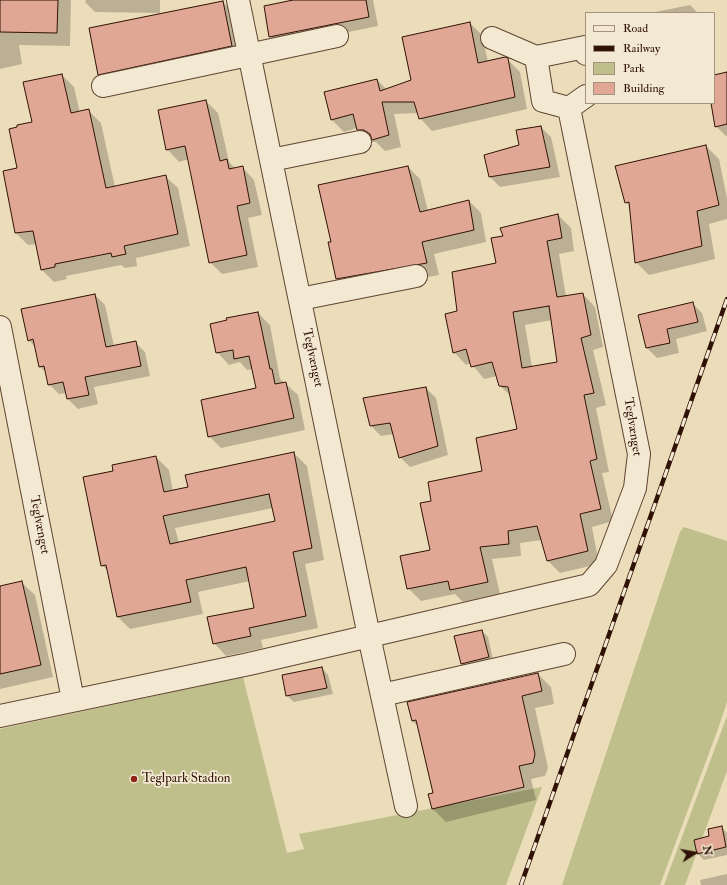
<!DOCTYPE html>
<html>
<head>
<meta charset="utf-8">
<style>
	body { margin:0 }
	#map { position:relative; width:727px; height:885px; overflow:hidden; background:#ecddba; font-family:"IM FELL Double Pica",serif }
	canvas { display:block }
	.legend { position:absolute; left:585px; top:12px; width:130px; height:92px; box-sizing:border-box; background:#f3e9d2; border:1px solid #a59380; margin:0; padding:5px 7px; list-style:none; font-size:12px; color:#301105 }
	.legend li { display:flex; align-items:center; gap:8px; height:20px }
	.legend b { width:20px; border:1px solid #a59380 }
	.north { position:absolute; left:675px; top:833px; width:40px; height:40px; -webkit-text-stroke:3px #f3e9d2; paint-order:stroke; rotate:79deg; font-size:11px; font-weight:700; line-height:16px; text-align:center; color:#301105 }
	.north::after { content:''; display:block; margin:auto; width:14px; height:18px; background:#301105; clip-path:polygon(50% 0,100% 100%,50% 72%,0 100%) }
</style>
</head>
<body>
<div id="map">
<canvas width="727" height="885"></canvas>
<ul class="legend">
<li><b style="height:5px;background:#f3e9d2"></b>Road</li>
<li><b style="height:5px;background:#301105"></b>Railway</li>
<li><b style="height:11px;background:#bfbf8b"></b>Park</li>
<li><b style="height:11px;background:#dfa794"></b>Building</li>
</ul>
<div class="north">N</div>
</div>
<script>
const c = document.querySelector('canvas').getContext('2d');
c.lineJoin = 'round';
function paint(path, color) {
  c.fillStyle = color;
  c.fill(path, 'evenodd');
}
function shape(rows) {
  const path = new Path2D();
  for (const r of rows) {
    path.moveTo(r[0], r[1]);
    for (let i = 2; i < r.length; i += 2) path.lineTo(r[i], r[i + 1]);
  }
  return path;
}
function stroke(path, color, width, dash) {
  c.strokeStyle = color;
  c.lineWidth = width;
  c.lineCap = dash ? 'butt' : 'round';
  c.setLineDash(dash || []);
  c.stroke(path);
}
function drawText(font, color, halo, rows, align = 'center') {
  c.font = font + ' "IM FELL Double Pica",serif';
  c.lineWidth = 3.5;
  c.setLineDash([]);
  c.textBaseline = 'middle';
  c.strokeStyle = halo;
  c.fillStyle = color;
  for (const [text, x, y, turn = 0] of rows) {
    c.save();
    c.translate(x, y);
    c.rotate((+turn || 0) * Math.PI / 180);
    c.textAlign = isNaN(turn) ? turn : align;
    if (halo) c.strokeText(text, 0, 0);
    c.fillText(text, 0, 0);
    c.restore();
  }
}
paint(shape([
	[684,527,727,541,727,702,718,729,660,885,562,885,680,532],
	[243,677,287,853,304,849,299,834,542,787,506,885,0,885,0,729],
	[727,716,727,771,685,885,664,885]
]), '#bfbf8b');
paint(shape([
	[0,0,71,0,70,46,19,45,22,64,0,69],
	[86,0,160,0,160,13,95,12,85,2],
	[297,0,373,0,378,26,280,46,270,36],
	[223,2,236,15,244,59,112,87,99,74],
	[690,5,698,13,650,13],
	[470,23,482,35,488,62,507,59,520,72,527,109,432,131,420,118,419,113,394,114,401,147,385,151,376,142,370,142,357,128,344,132,332,120,377,80,386,89,412,80],
	[727,74,727,136,726,136,716,126,712,103,714,103,714,76],
	[62,75,74,87,80,113,89,111,101,123,115,187,165,176,178,188,190,246,136,258,137,266,125,268,121,265,66,276,67,279,54,282,42,270,37,244,28,245,16,233,18,169,33,123],
	[206,101,218,113,229,162,236,169,242,167,254,180,262,215,248,218,258,267,222,274,210,262,189,159,179,162,167,149],
	[541,127,551,137,560,177,500,187,490,177,486,155,520,146],
	[706,146,719,159,727,198,727,219,709,224,715,259,649,275,636,262,630,207,626,202],
	[408,167,420,179,428,211,469,201,481,213,486,242,434,254,439,275,350,291,337,279,332,242],
	[558,215,571,228,574,251,559,254,566,297,583,294,595,307,603,347,593,350,606,405,596,408,609,472,602,473,613,521,592,527,599,564,560,573,548,561,541,540,520,543,521,556,492,559,500,594,463,602,455,594,421,601,408,588,431,551,433,502,484,472,518,429,511,396,500,386,497,376,484,379,471,363,466,365,454,352,458,312,497,263,504,236,502,229],
	[552,320,558,362,532,367,525,325],
	[95,295,105,305,114,346,135,342,145,352,150,376,94,387,98,404,78,409,68,399,67,393,59,394,49,384,47,373,40,367,36,348,29,340],
	[692,303,702,313,707,331,676,339,679,353,657,358,647,348,639,316],
	[258,313,270,325,280,379,298,395,305,430,221,448,209,436,257,389,253,369,247,370,240,362,229,365,217,352],
	[426,388,436,398,448,455,410,467,400,457,394,434,381,436,371,426],
	[294,453,307,466,324,560,305,564,318,628,261,640,263,648,226,656,214,643,256,608,250,581,198,592,203,614,130,629,118,617,108,571,102,565,114,472,156,457,169,470,173,491,189,488],
	[273,508,277,522,179,543,175,528],
	[22,583,35,595,53,677,0,689,0,587],
	[482,631,488,637,494,664,468,670,461,664],
	[322,668,328,675,333,694,294,702,287,696,283,676],
	[538,674,551,687,554,704,535,708,548,768,545,776,531,779,536,800,446,822,433,809,434,794,419,727,412,721],
	[721,827,727,833,727,855,704,860,697,853],
	[727,874,727,885,701,885,700,880]
]), '#0003');
const building = shape([
	[0,0,58,0,57,33,0,32,0,0],
	[293,0,366,0,369,17,269,37,264,6,293,0],
	[223,1,232,46,98,75,89,28,223,1],
	[470,22,478,63,505,57,508,58,515,97,419,119,414,102,382,102,389,135,372,140,370,134,364,130,357,130,353,114,331,120,324,92,377,79,380,91,411,80,402,37,470,22],
	[727,72,727,124,715,127,711,103,714,103,714,75,727,72],
	[62,74,71,113,89,109,106,188,166,175,178,234,124,246,126,254,112,257,111,253,55,264,55,267,41,270,33,231,15,233,3,171,17,168,9,129,17,127,17,125,32,122,23,82,62,74],
	[206,100,220,161,227,159,229,169,243,166,250,203,237,206,247,255,209,263,185,146,166,150,158,110,206,100],
	[541,126,550,167,489,177,484,155,519,145,516,130,541,126],
	[706,145,719,205,697,211,702,246,635,263,629,202,625,203,615,166,706,145],
	[408,166,420,212,469,200,474,230,422,242,427,263,336,279,328,242,331,242,318,185,408,166],
	[558,214,562,238,547,241,557,297,583,293,591,335,581,338,594,393,584,395,597,459,590,461,601,509,580,514,588,551,547,561,537,526,508,531,509,544,480,547,488,582,450,590,448,581,407,589,400,556,430,550,420,503,431,501,428,482,482,471,476,438,517,429,508,387,499,386,492,362,471,367,466,349,453,353,445,314,457,311,452,272,496,263,491,238,503,236,500,228,558,214],
	[549,306,557,362,522,368,513,312,549,306],
	[95,294,106,347,136,341,141,366,85,377,89,395,67,399,63,382,48,385,44,366,39,367,33,339,28,341,21,309,95,294],
	[693,302,698,322,667,329,670,343,646,348,638,315,693,302],
	[258,312,270,369,272,369,275,384,286,382,294,418,208,437,201,400,256,388,249,356,234,359,233,350,216,353,210,324,227,320,226,318,258,312],
	[426,387,438,446,399,458,390,423,370,426,363,398,426,387],
	[294,452,312,548,293,552,306,616,249,628,251,636,213,644,207,617,254,608,246,567,186,580,191,602,117,617,106,565,101,566,83,477,113,471,112,465,156,456,164,492,188,487,185,475,294,452],
	[269,494,275,521,170,544,163,516,269,494],
	[22,581,41,665,0,674,0,586,22,581],
	[482,630,489,657,461,664,454,636,482,630],
	[322,667,327,688,286,696,282,675,322,667],
	[538,673,542,691,522,696,535,754,533,763,519,766,524,787,432,809,428,794,433,793,416,720,412,721,407,702,538,673],
	[722,826,726,847,697,854,694,840,709,836,708,829,722,826]
]);
paint(building, '#dfa794');
stroke(building, '#301105', 1);
const minor = shape([
	[238,0,369,636,406,806],
	[492,38,536,57],
	[103,86,337,36],
	[569,108,543,101,536,57,585,47,586,54],
	[569,108,586,96],
	[271,160,360,142],
	[300,299,416,276],
	[0,327,73,700],
	[382,695,564,654],
	[0,716,249,664,589,585,606,565,635,488,639,454,569,108]
]);
stroke(minor, '#5f4432', 24);
stroke(minor, '#f3e9d2', 22);
const rail = shape([
	[521,885,727,299]
]);
stroke(rail, '#301105', 4.5);
stroke(rail, '#f3e9d2', 3, [9]);
for (const [x, y, r, color] of [
	[134,779,4,"#8f2418"]
]) {
  const dot = new Path2D();
  dot.arc(x, y, r, 0, 2 * Math.PI);
  c.fillStyle = color;
  c.fill(dot);
  stroke(dot, '#f3e9d2', 1.5);
}
drawText('13px', '#301105', '#f3e9d2', [
	["Teglvænget",312,358,78],
	["Teglvænget",632,427,81],
	["Teglvænget",39,525,79]
]);
drawText('13px', '#301105', '#f3e9d2', [
	["Teglpark Stadion",142,779]
], 'left');
</script>
</body>
</html>
